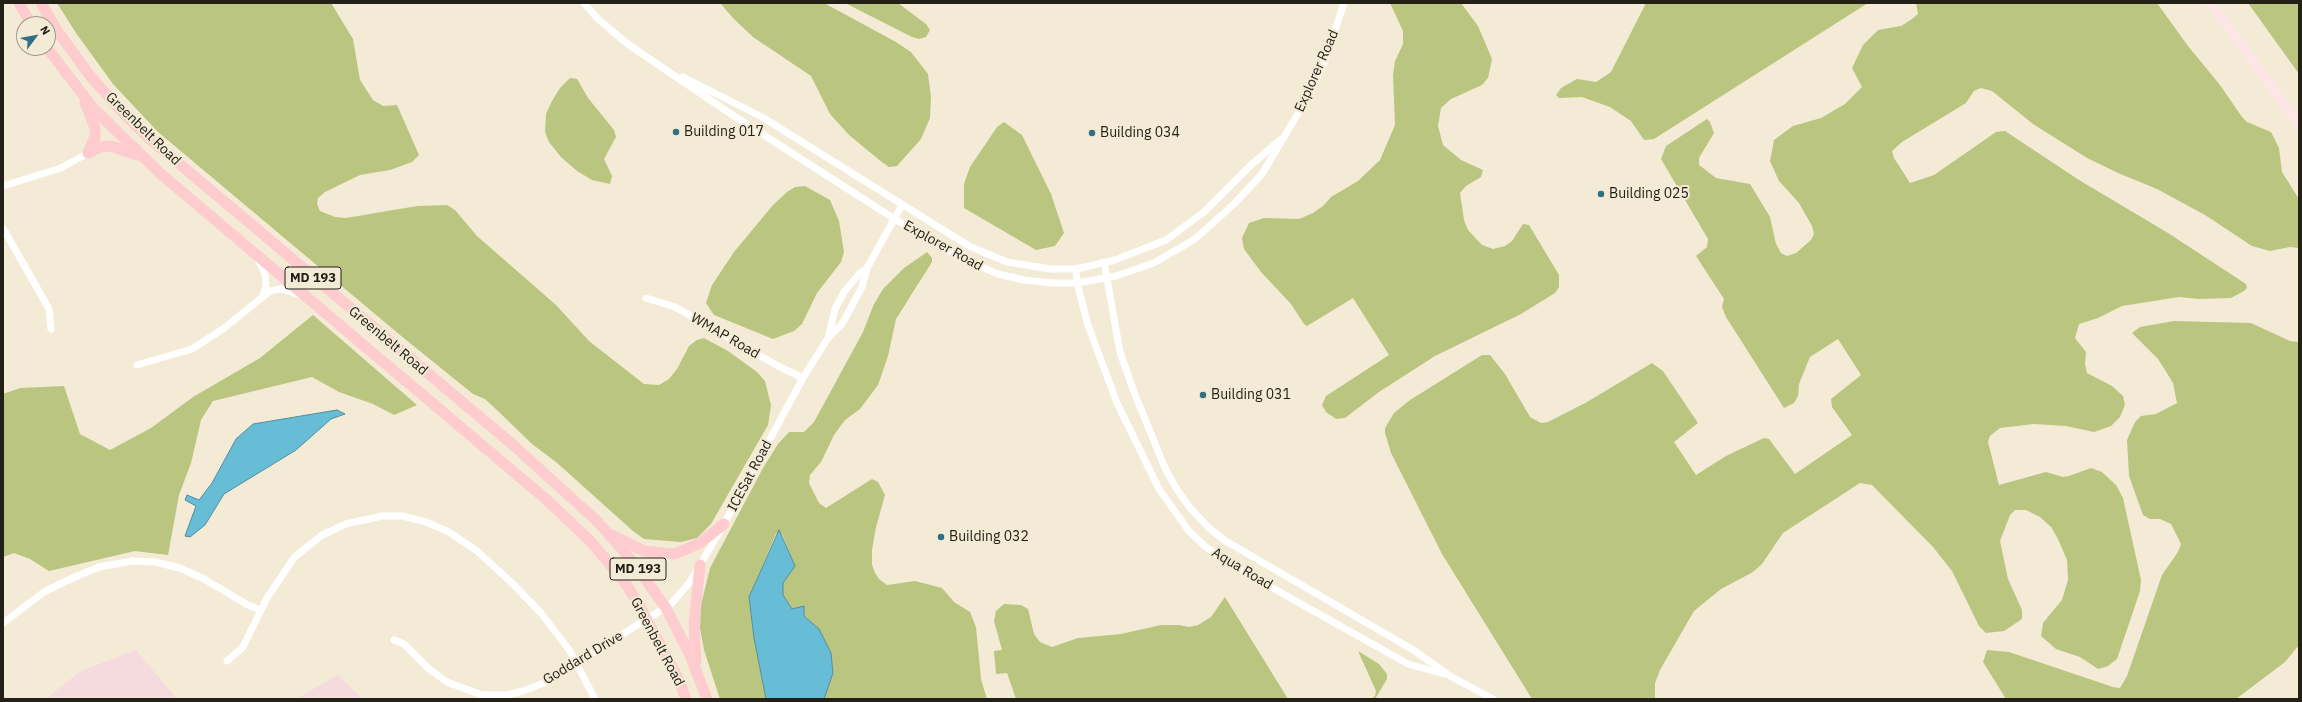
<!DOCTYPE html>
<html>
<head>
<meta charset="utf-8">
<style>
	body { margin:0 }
	#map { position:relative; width:2302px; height:702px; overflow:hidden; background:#f4ebd6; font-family:"IBM Plex Sans",sans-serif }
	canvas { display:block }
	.frame { position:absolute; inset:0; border:4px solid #232018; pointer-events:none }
	.north { position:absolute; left:16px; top:16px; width:40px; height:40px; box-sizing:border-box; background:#f4ebd6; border:1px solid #a09a8a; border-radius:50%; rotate:58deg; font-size:11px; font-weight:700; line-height:16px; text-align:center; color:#232018 }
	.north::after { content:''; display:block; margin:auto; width:14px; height:18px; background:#307084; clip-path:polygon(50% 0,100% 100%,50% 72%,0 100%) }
</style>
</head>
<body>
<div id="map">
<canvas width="2302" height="702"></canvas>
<div class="frame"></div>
<div class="north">N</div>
</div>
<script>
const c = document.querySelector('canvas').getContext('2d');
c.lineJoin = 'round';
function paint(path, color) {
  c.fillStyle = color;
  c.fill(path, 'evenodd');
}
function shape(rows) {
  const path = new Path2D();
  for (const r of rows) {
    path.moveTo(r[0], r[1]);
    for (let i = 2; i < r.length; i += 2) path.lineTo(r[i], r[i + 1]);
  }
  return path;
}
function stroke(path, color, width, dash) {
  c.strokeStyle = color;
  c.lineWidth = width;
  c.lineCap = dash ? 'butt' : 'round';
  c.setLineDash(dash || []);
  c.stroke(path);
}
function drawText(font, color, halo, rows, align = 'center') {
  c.font = font + ' "IBM Plex Sans",sans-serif';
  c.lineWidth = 4;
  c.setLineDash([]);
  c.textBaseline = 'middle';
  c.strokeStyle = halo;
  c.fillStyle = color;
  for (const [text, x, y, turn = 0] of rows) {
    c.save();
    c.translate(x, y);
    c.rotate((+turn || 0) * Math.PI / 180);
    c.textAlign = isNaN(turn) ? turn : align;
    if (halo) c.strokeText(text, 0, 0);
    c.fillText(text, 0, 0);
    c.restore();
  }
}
paint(shape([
	[136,650,177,699,45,699,81,671],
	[338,675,362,699,296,699]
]), '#f5dade');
paint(shape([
	[57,3,331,3,353,39,360,80,373,100,383,106,397,105,419,155,412,162,390,170,360,175,325,192,318,198,317,204,320,211,335,217,346,218,417,206,447,205,455,210,477,236,556,305,589,341,644,384,659,385,669,379,677,369,689,346,697,340,704,338,728,351,757,372,765,381,771,405,768,425,711,524,697,538,681,542,644,539,633,531,556,462,532,444,498,411,485,399,473,394,400,335,158,132,113,84,76,33],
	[720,3,824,3,896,42,911,52,928,74,931,97,930,118,921,139,897,166,889,167,883,163,849,135,830,114,811,76,753,37,734,19],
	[845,3,898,3,926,24,930,30,926,37,919,39,912,37],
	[1390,3,1461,3,1478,26,1492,59,1488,78,1482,85,1451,99,1441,108,1438,126,1443,145,1461,160,1483,170,1481,177,1466,186,1460,193,1464,220,1468,230,1482,245,1493,249,1505,246,1512,241,1523,224,1529,225,1559,275,1559,287,1555,293,1521,314,1435,356,1379,392,1345,418,1336,419,1326,412,1322,405,1326,396,1389,355,1353,298,1307,326,1304,324,1291,304,1261,272,1244,249,1242,238,1249,223,1264,218,1299,219,1313,213,1323,206,1331,197,1358,181,1380,160,1395,125,1393,75,1395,61,1403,44,1403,31],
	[1646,3,1868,3,1654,139,1644,140,1631,121,1610,107,1582,97,1559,98,1556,95,1561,88,1577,79,1596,82,1611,72],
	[1916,3,2157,3,2188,46,2220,85,2242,117,2247,122,2271,132,2279,148,2282,172,2299,199,2299,248,2290,247,2270,251,2252,246,2205,215,2157,189,2118,173,2087,158,2033,124,1992,91,1981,88,1974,91,1966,103,1902,142,1892,151,1894,158,1910,183,1934,175,1996,132,2005,131,2079,180,2168,233,2246,284,2247,288,2244,291,2231,298,2199,299,2179,297,2122,306,2098,318,2079,324,2075,338,2086,352,2085,364,2087,373,2112,386,2123,396,2125,405,2120,417,2111,426,2094,432,2066,426,2034,424,2000,428,1990,436,1988,442,1999,485,2046,472,2063,477,2069,476,2091,468,2102,472,2116,485,2123,498,2141,580,2140,591,2117,659,2108,666,2098,669,2080,657,2056,649,2041,636,2043,623,2062,600,2068,580,2067,560,2058,539,2051,527,2040,517,2026,510,2015,510,2010,515,2000,541,2008,579,2022,610,2022,619,2004,631,1986,633,1979,626,1952,571,1933,547,1872,485,1860,483,1783,533,1762,564,1753,572,1721,589,1694,611,1660,670,1655,683,1655,699,1532,699,1442,554,1391,453,1385,433,1385,428,1394,413,1410,400,1482,355,1490,355,1505,374,1530,417,1541,423,1548,422,1587,402,1652,363,1663,371,1698,423,1674,442,1696,475,1726,456,1764,438,1769,439,1795,474,1852,435,1832,407,1831,399,1861,375,1838,339,1810,357,1799,384,1798,396,1794,403,1784,408,1726,317,1722,307,1724,299,1696,256,1707,247,1708,239,1661,159,1666,146,1707,119,1710,122,1714,133,1699,158,1699,165,1716,178,1750,184,1770,217,1776,244,1781,253,1787,256,1796,253,1811,240,1814,234,1812,226,1799,203,1779,181,1770,161,1774,140,1793,126,1821,118,1845,104,1862,87,1852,68,1863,45,1878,30,1901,26,1912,19,1918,14],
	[2248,3,2299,3,2299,74],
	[570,78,577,79,588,98,614,130,616,137,604,159,612,176,610,184,592,180,577,171,561,157,549,142,545,132,546,114,552,101,560,88],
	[1004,122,1022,135,1051,194,1064,233,1055,246,1036,250,964,208,964,184,970,167,997,127],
	[805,186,830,200,839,221,844,252,841,262,817,293,802,324,794,331,773,339,714,315,706,303,712,285,734,252,773,205,787,192,795,187],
	[927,252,932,258,932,262,896,319,888,356,878,385,860,409,845,420,834,435,821,462,810,475,809,483,819,503,826,508,872,479,878,482,885,495,876,527,872,550,872,565,875,573,879,579,887,585,915,581,942,588,954,602,970,612,976,627,981,679,987,699,824,699,833,673,831,653,819,629,804,616,804,607,792,609,783,595,783,583,794,564,782,534,776,534,749,597,754,638,766,699,720,699,704,650,700,628,701,605,710,568,763,468,778,444,789,432,804,432,814,422,863,332,874,304,883,289,904,268],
	[313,315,417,405,394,415,373,404,339,392,312,377,213,401,201,420,191,463,179,495,168,555,135,551,49,571,30,559,14,553,3,557,3,394,20,388,64,386,80,434,110,450,151,428,193,397,260,358],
	[2174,321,2251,323,2290,341,2299,342,2299,645,2285,662,2236,699,2006,699,1983,662,1987,650,2009,652,2113,687,2120,688,2127,676,2162,575,2178,552,2181,544,2171,524,2160,519,2150,519,2143,515,2129,476,2127,440,2135,422,2141,416,2156,414,2177,403,2173,383,2165,370,2158,359,2132,333,2140,327],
	[1225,597,1288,699,1016,699,1007,673,996,674,994,651,1002,650,994,621,996,611,1004,604,1021,605,1028,609,1034,634,1040,642,1052,647,1078,638,1121,634,1161,625,1179,625,1189,627,1198,625,1211,617],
	[1358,651,1379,664,1387,674,1387,679,1375,699,1371,699,1375,696,1376,691]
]), '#bac580');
const water = shape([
	[337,410,345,414,331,419,296,450,224,494,205,525,190,537,185,536,196,506,185,500,187,495,199,500,212,483,236,439,253,424,337,410],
	[779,530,795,566,783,583,783,595,792,609,804,606,804,616,819,629,831,653,833,673,824,699,766,699,754,638,749,597,779,530]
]);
paint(water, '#66bdd5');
stroke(water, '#528e9c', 1);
stroke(shape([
	[584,3,597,18,629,45,728,112,893,218,961,258,998,274,1024,280,1053,283,1077,283,1116,276,1154,263,1195,239,1234,204,1262,174,1309,95,1325,60,1344,3],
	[683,77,762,117,969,246,1007,262,1050,269,1076,269,1115,260,1166,240,1204,212,1251,165,1280,140],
	[3,186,61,168,88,153],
	[3,228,49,309,51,329],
	[257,257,265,274,266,286,263,296],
	[1104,262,1120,352,1134,392,1165,468,1176,488,1190,508,1208,527,1224,540,1415,651,1450,676,1493,699],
	[1076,269,1077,283,1088,325,1117,403,1159,489,1189,531,1206,547,1230,564,1408,664,1444,674],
	[646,298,675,307,778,366,803,378],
	[828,338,835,309,844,292,860,273,867,268],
	[137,365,192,349,223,329,270,291,281,289,301,295],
	[3,623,44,592,77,576,99,567,132,561,155,562,180,568,204,579,248,605,261,610],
	[394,640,404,644,429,669,447,682,482,695,507,695,523,691,546,682,671,604,690,582,724,524,803,378,828,338,842,324,862,287,867,268,902,205],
	[227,661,243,647,267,598,294,558,302,551,322,535,346,524,382,516,403,516,426,522,449,532,477,551,512,583,541,613,570,651,595,699]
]), '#fff', 7);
stroke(shape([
	[2211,3,2299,125]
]), '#fee5e6', 10);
stroke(shape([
	[19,3,31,24],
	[41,3,58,32,91,77,126,116,150,139,512,444,597,521,632,561,666,608,690,655,707,699],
	[47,48,94,109,162,175,547,500,592,543,626,584,639,605,679,680,686,699],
	[85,102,95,128,95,137,88,153],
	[88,153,101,147,111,146,137,155],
	[612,535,644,551,675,554,700,543,724,524],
	[696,662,694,624,700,565]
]), '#fecbce', 11);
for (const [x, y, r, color] of [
	[676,132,4,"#307084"],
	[1092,133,4,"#307084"],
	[1601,194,4,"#307084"],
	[1203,395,4,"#307084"],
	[941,537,4,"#307084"]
]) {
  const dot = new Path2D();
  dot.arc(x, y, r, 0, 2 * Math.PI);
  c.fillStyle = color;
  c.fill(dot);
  stroke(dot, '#f4ebd6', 1.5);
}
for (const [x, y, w] of [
	[313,278,56],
	[638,569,56]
]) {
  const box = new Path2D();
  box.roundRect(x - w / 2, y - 11, w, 22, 3);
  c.fillStyle = '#f4ebd6';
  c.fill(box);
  stroke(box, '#232018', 1);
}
drawText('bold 13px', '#232018', null, [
	["MD 193",313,278],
	["MD 193",638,569]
]);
drawText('14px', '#232018', '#f4ebd6', [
	["Explorer Road",1317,71,-66],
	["Greenbelt Road",143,129,44],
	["Explorer Road",943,246,29],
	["WMAP Road",725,336,30],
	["Greenbelt Road",388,341,40],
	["ICESat Road",750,476,-62],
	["Aqua Road",1242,569,31],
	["Greenbelt Road",657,642,62],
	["Goddard Drive",583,658,-31]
]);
drawText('14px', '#232018', '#f4ebd6', [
	["Building 017",684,132],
	["Building 034",1100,133],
	["Building 025",1609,194],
	["Building 031",1211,395],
	["Building 032",949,537]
], 'left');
</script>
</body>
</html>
